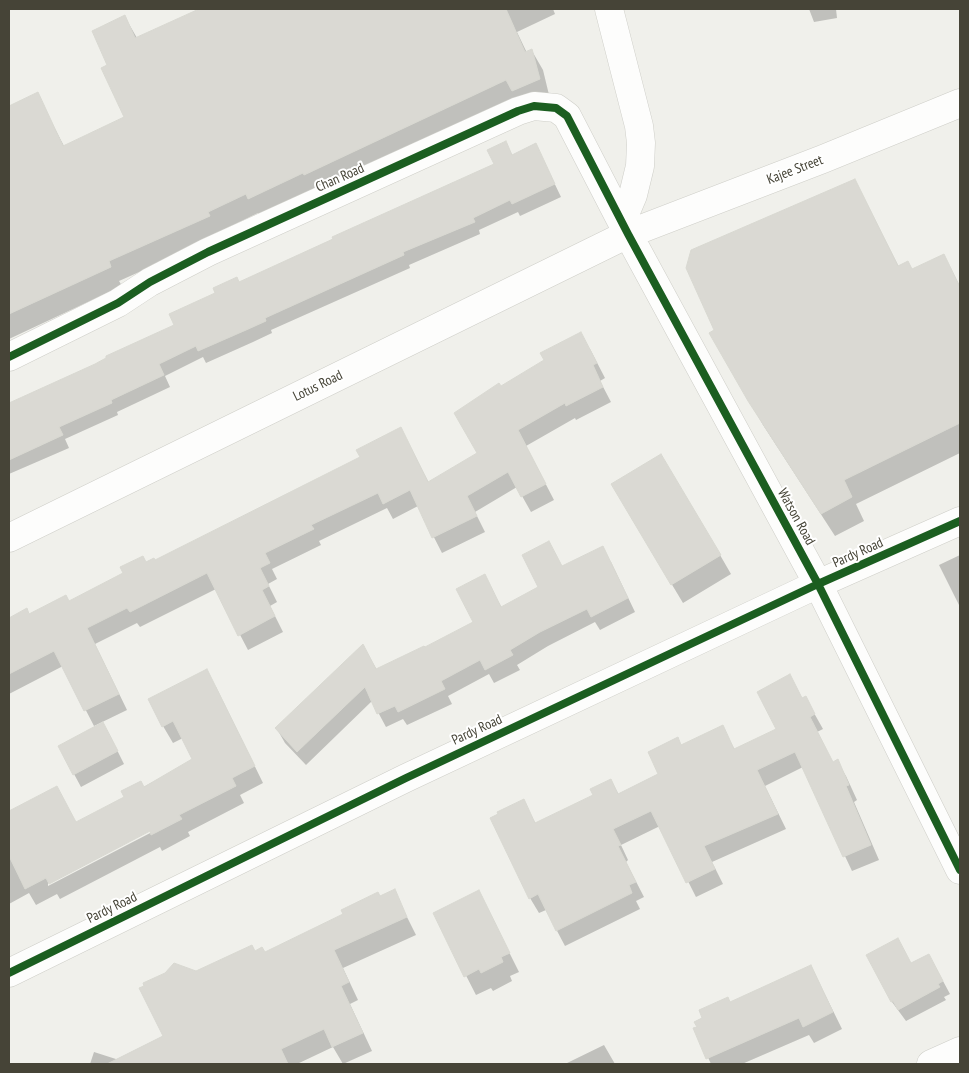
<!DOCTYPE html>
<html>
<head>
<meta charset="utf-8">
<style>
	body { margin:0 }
	#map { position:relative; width:969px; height:1073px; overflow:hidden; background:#f0f0eb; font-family:"PT Sans Narrow",sans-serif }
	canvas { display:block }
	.frame { position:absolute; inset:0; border:10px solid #464437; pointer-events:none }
</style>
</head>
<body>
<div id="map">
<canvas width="969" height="1073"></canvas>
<div class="frame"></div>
</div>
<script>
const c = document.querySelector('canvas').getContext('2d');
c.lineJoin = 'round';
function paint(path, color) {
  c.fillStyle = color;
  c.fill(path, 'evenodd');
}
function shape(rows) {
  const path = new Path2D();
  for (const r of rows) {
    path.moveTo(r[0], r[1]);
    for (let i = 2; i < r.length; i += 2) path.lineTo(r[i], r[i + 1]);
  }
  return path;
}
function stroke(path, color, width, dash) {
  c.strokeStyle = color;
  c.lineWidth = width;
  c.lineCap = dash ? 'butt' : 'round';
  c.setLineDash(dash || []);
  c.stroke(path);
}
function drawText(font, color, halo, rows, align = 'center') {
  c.font = font + ' "PT Sans Narrow",sans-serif';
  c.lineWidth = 4;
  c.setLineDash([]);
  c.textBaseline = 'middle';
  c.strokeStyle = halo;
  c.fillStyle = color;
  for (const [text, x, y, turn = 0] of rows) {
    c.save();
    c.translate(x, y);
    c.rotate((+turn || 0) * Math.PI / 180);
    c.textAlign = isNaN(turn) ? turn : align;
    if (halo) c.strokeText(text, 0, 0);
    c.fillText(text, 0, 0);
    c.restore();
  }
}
paint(shape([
	[202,9,553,9,555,14,517,32,527,53,532,51,543,70,550,99,261,217,258,213,219,232,220,236,119,281,122,286,9,339,9,243,15,240,9,227,9,107,37,94,64,146,126,118,109,65,125,17,137,38],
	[809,9,836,9,837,18,814,22],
	[505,143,513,156,536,145,561,197,520,216,518,212,479,230,480,234,409,265,410,268,271,330,272,333,253,342,206,363,203,357,165,376,170,387,117,412,118,415,65,439,69,448,9,474,9,405,96,365,175,325,239,283,495,164],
	[855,180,899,267,912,270,943,255,960,286,960,453,856,504,864,521,835,536,763,425,711,333,716,331],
	[590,349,605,378,600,381,611,402,576,420,575,418,526,446,554,500,531,512,517,487,475,512,485,532,442,553,418,506,393,519,387,508,319,541,321,545,272,569,277,579,268,584,277,602,270,606,283,632,248,650,216,589,140,627,137,623,95,644,127,710,94,726,63,666,9,694,9,619,26,610,29,615,69,602,146,563,155,562,409,444,429,483,479,454,501,387],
	[623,503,720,555,731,574,683,603],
	[960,555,960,607,939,565],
	[611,562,635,612,600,630,595,622,548,646,517,665,520,670,494,683,489,674,448,696,452,704,407,725,403,719,386,727,372,701,306,765,285,743,277,729,363,646,377,670,425,649,474,622,484,576,502,608,540,588,562,568],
	[216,687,263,783,240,795,244,803,188,832,190,836,162,851,160,847,60,899,57,894,36,905,29,893,9,904,9,813,57,788,76,823,194,760,183,738,173,743,163,726],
	[155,827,156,830,48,886,48,883],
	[802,699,814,713,823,729,817,732,833,763,837,761,846,776,857,800,854,802,879,860,852,871,803,767,765,786,786,829,712,862,723,884,696,897,660,826,621,845,628,860,626,862,644,897,636,901,640,909,565,946,546,910,539,913,530,898,523,801,536,824,595,795,611,780,619,795,660,774,682,746,722,726,735,750,778,729],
	[110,736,124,764,81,787,74,774],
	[394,891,416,935,343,968,358,1000,350,1004,372,1051,343,1064,333,1047,297,1064,90,1064,94,1052,119,1060,165,1037,196,973,255,952,265,953],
	[479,892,519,972,510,976,512,981,493,991,491,988,476,995,434,913],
	[868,955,936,968,950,994,944,997,946,1000,906,1021,892,1002],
	[811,966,842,1029,814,1043,809,1035,742,1064,711,1064,695,1029,704,1019,730,1003],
	[604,1045,615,1064,565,1064]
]), '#0003');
const building = shape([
	[199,9,506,9,525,52,532,49,540,79,512,91,506,80,304,175,303,173,248,199,246,194,208,212,210,216,109,261,111,267,9,314,9,106,38,92,63,146,124,117,101,68,107,65,92,31,125,15,135,38,199,9],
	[506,141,512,155,536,143,555,184,512,204,510,200,473,218,475,222,403,252,404,255,265,318,266,321,246,330,198,351,196,346,159,364,164,375,111,400,112,403,59,427,63,435,9,460,9,403,95,364,106,358,106,356,174,325,169,314,215,293,213,288,237,277,239,282,333,239,332,237,494,164,487,150,506,141],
	[855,179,898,266,908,261,912,269,944,254,960,287,960,423,844,480,852,497,821,514,748,401,709,333,714,330,686,268,691,250,855,179],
	[581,332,597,363,593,365,603,387,566,406,565,403,518,430,546,484,521,497,508,472,467,496,477,516,432,538,410,490,383,504,378,493,311,525,314,529,265,553,270,563,260,568,269,586,262,590,275,616,238,636,207,573,130,612,127,608,87,628,119,694,84,711,54,651,9,674,9,618,27,608,29,614,66,595,69,601,123,573,120,567,143,556,146,562,154,558,155,560,360,457,356,450,401,427,428,482,477,453,454,413,499,383,501,386,544,360,540,353,581,332],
	[661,454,721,555,671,585,611,484,661,454],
	[549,541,562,566,603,546,628,598,591,617,587,609,540,632,510,650,513,655,485,670,480,660,441,681,445,689,398,712,395,706,377,714,365,687,297,752,275,728,363,644,376,669,424,646,425,647,473,622,456,589,485,574,501,607,538,587,522,555,549,541],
	[207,669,255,766,232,778,236,786,179,815,182,819,151,835,150,831,49,884,46,878,25,889,9,856,9,811,57,786,76,822,124,797,121,791,141,781,144,787,192,759,173,721,162,727,148,699,207,669],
	[790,674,802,698,806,696,815,714,810,717,833,762,838,759,849,785,846,786,871,845,843,857,795,752,757,770,778,814,704,846,715,869,686,883,651,811,613,829,621,845,618,846,636,882,629,885,632,893,556,931,538,894,529,899,490,818,498,814,497,812,524,799,535,823,593,795,590,789,611,779,618,794,658,774,648,752,678,737,681,745,723,725,734,749,776,729,757,692,790,674],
	[103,722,118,751,73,775,58,746,103,722],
	[395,889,407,917,334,950,349,982,341,986,363,1033,332,1047,324,1029,281,1049,288,1064,107,1064,163,1036,139,988,144,986,143,983,165,973,174,963,196,971,252,945,255,951,262,947,265,952,343,914,341,910,378,892,380,896,395,889],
	[479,890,510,953,501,957,503,962,481,973,479,969,464,977,433,913,479,890],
	[898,938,911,963,929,954,943,981,938,984,940,987,898,1010,893,1001,891,1002,866,955,898,938],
	[811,965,833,1012,803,1027,799,1018,706,1059,693,1028,697,1027,694,1022,702,1018,699,1010,728,997,730,1002,811,965]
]);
paint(building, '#dad9d3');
stroke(building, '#d8d8d1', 1);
const minor = shape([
	[609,9,639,126,641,143,640,166,633,195,622,221],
	[9,357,118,303,150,282,208,252,518,111,534,106,556,108,567,116,628,234,818,584,960,870],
	[9,538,628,234,823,159,960,103],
	[9,973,406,778,818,584,960,521],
	[931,1064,960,1051]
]);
stroke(minor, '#cecec8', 29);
stroke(minor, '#fdfdfc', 28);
stroke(shape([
	[9,357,118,303,150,282,208,252,518,111,534,106,556,108,567,116,628,234,818,584,960,870],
	[9,973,406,778,818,584,960,521]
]), '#1b5e20', 8);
drawText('14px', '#464437', '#fff', [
	["Kajee Street",795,170,-21],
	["Chan Road",340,178,-24],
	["Lotus Road",318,386,-26],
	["Watson Road",796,517,61],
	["Pardy Road",858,553,-24],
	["Pardy Road",477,730,-25],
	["Pardy Road",112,908,-26]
]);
</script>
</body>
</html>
